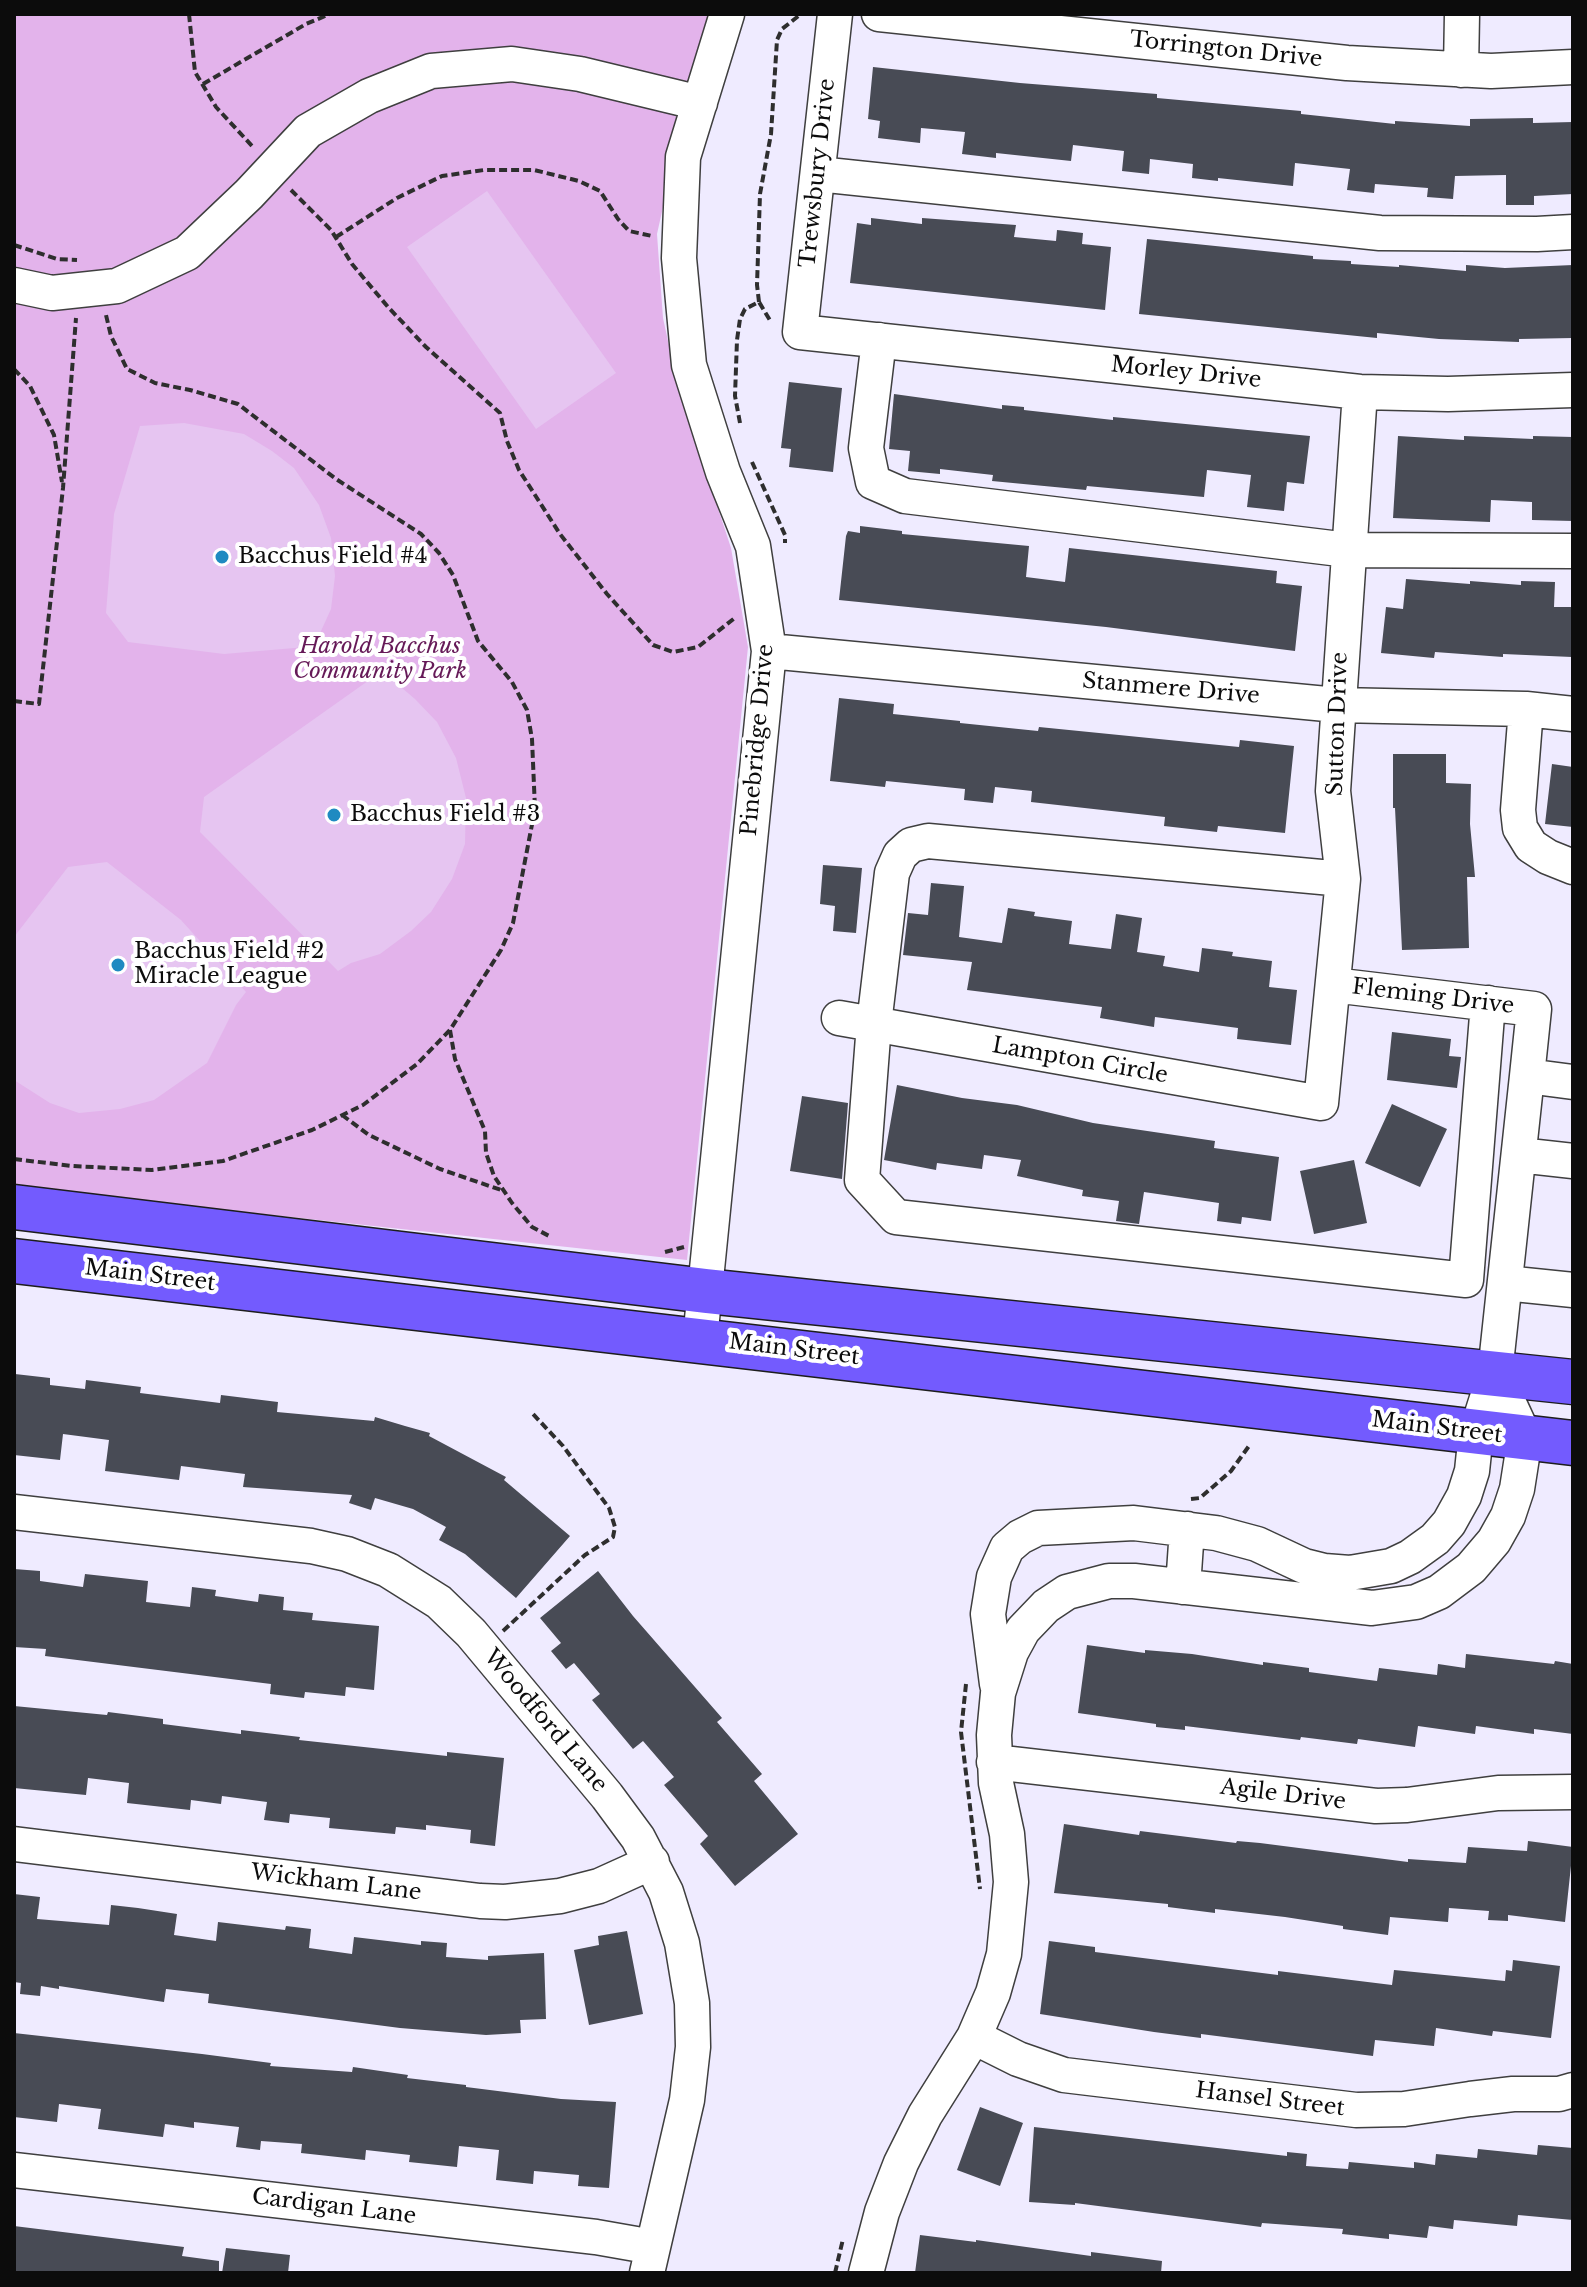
<!DOCTYPE html>
<html>
<head>
<meta charset="utf-8">
<style>
	body { margin:0 }
	#map { position:relative; width:1587px; height:2287px; overflow:hidden; background:#efebff; font-family:"Libre Baskerville",serif }
	canvas { display:block }
	.frame { position:absolute; inset:0; border:16px solid #0c0c0c; pointer-events:none }
</style>
</head>
<body>
<div id="map">
<canvas width="1587" height="2287"></canvas>
<div class="frame"></div>
</div>
<script>
const c = document.querySelector('canvas').getContext('2d');
c.lineJoin = 'round';
function paint(path, color) {
  c.fillStyle = color;
  c.fill(path, 'evenodd');
}
function shape(rows) {
  const path = new Path2D();
  for (const r of rows) {
    path.moveTo(r[0], r[1]);
    for (let i = 2; i < r.length; i += 2) path.lineTo(r[i], r[i + 1]);
  }
  return path;
}
function stroke(path, color, width, dash) {
  c.strokeStyle = color;
  c.lineWidth = width;
  c.lineCap = dash ? 'butt' : 'round';
  c.setLineDash(dash || []);
  c.stroke(path);
}
function drawText(font, color, halo, rows, align = 'center') {
  c.font = font + ' "Libre Baskerville",serif';
  c.lineWidth = 8;
  c.setLineDash([]);
  c.textBaseline = 'middle';
  c.strokeStyle = halo;
  c.fillStyle = color;
  for (const [text, x, y, turn = 0] of rows) {
    c.save();
    c.translate(x, y);
    c.rotate((+turn || 0) * Math.PI / 180);
    c.textAlign = isNaN(turn) ? turn : align;
    if (halo) c.strokeText(text, 0, 0);
    c.fillText(text, 0, 0);
    c.restore();
  }
}
paint(shape([
	[14,14,714,14,693,72,657,234,663,318,678,387,731,548,748,647,687,1260,14,1187]
]), '#e3b3eb');
paint(shape([
	[487,191,616,373,536,429,407,247],
	[184,423,244,434,272,451,294,468,319,505,331,538,335,576,331,609,321,631,318,646,224,654,128,642,106,613,114,514,140,426],
	[382,671,415,699,437,722,456,758,466,798,465,844,452,879,431,912,411,931,380,954,351,963,338,971,200,832,204,797],
	[107,862,181,920,246,992,236,1005,207,1063,154,1100,120,1109,79,1113,50,1103,14,1080,14,937,68,867]
]), '#e6c5f1');
paint(shape([
	[873,67,1020,83,1157,94,1157,98,1301,111,1301,114,1395,124,1395,121,1470,126,1470,119,1533,118,1533,123,1573,122,1573,194,1534,196,1534,205,1506,205,1506,175,1455,176,1453,199,1427,197,1428,188,1375,184,1374,193,1347,190,1350,169,1295,163,1293,186,1218,178,1218,181,1192,178,1193,164,1150,159,1149,174,1122,171,1124,151,1073,145,1071,161,996,153,996,158,962,154,965,132,921,128,920,143,878,138,880,121,868,119],
	[871,218,922,224,922,218,1016,225,1014,237,1056,241,1057,230,1083,233,1082,244,1111,247,1105,310,850,283,857,223,871,225],
	[1147,239,1313,256,1313,259,1351,261,1351,264,1399,267,1399,265,1466,271,1466,265,1505,268,1573,265,1573,338,1519,339,1519,342,1439,339,1377,333,1377,338,1139,314],
	[789,382,842,388,833,472,789,467,791,449,781,448],
	[894,394,1002,409,1002,405,1024,407,1024,410,1113,420,1113,417,1310,436,1304,484,1287,482,1284,511,1247,507,1251,475,1207,470,1204,497,1087,486,1086,490,992,481,993,475,940,469,940,474,908,471,910,451,889,449],
	[1398,436,1464,440,1464,436,1533,439,1533,436,1573,437,1573,521,1532,520,1532,502,1491,500,1490,522,1393,518],
	[860,526,902,531,902,534,1029,546,1026,577,1065,582,1069,548,1277,571,1276,583,1302,586,1295,651,1106,627,839,600,846,536,848,531,860,533],
	[1406,579,1470,584,1470,581,1521,585,1521,581,1555,582,1554,607,1573,607,1572,657,1503,654,1503,657,1435,652,1434,658,1381,653,1386,607,1403,609],
	[839,698,894,704,893,714,960,721,960,723,1038,731,1039,727,1239,747,1240,740,1294,746,1285,833,1218,826,1217,832,1164,826,1165,817,1031,802,1032,791,995,787,993,803,964,800,965,789,886,781,885,787,830,781],
	[1393,754,1446,754,1446,783,1471,784,1470,824,1475,877,1467,877,1469,948,1402,950,1395,808,1393,808],
	[1552,764,1573,767,1573,827,1545,824],
	[823,865,862,868,856,933,833,931,835,906,820,904],
	[931,883,964,886,959,937,1002,943,1008,908,1035,912,1034,916,1072,921,1069,944,1111,949,1116,914,1142,918,1137,952,1165,956,1163,966,1199,972,1202,948,1233,952,1232,956,1272,961,1269,987,1297,990,1291,1045,1237,1039,1238,1028,1155,1017,1154,1027,1100,1018,1102,1007,967,990,972,962,903,955,908,913,928,915],
	[1392,1032,1451,1039,1449,1056,1461,1057,1457,1088,1387,1080],
	[897,1085,962,1098,1017,1105,1093,1123,1215,1141,1214,1148,1279,1157,1271,1221,1242,1217,1241,1224,1217,1221,1219,1203,1144,1192,1139,1224,1116,1221,1119,1201,1082,1196,1083,1190,1017,1176,1021,1160,984,1155,982,1169,937,1163,936,1170,884,1160],
	[802,1096,848,1103,842,1179,790,1171],
	[1392,1104,1447,1129,1420,1187,1365,1163],
	[1354,1160,1367,1223,1314,1234,1300,1171],
	[15,1374,50,1378,50,1385,85,1389,86,1380,141,1387,140,1393,220,1403,221,1395,278,1402,277,1412,374,1421,375,1417,405,1426,430,1433,429,1436,506,1477,504,1480,570,1536,516,1598,465,1554,439,1540,446,1527,413,1509,375,1498,371,1510,349,1503,352,1495,243,1487,245,1474,181,1466,179,1480,105,1471,109,1440,63,1434,60,1460,14,1455],
	[14,1569,40,1571,40,1581,83,1587,85,1574,148,1581,146,1602,190,1607,192,1587,216,1590,215,1596,258,1602,259,1594,284,1597,283,1610,313,1613,312,1620,379,1626,374,1690,346,1687,345,1696,305,1692,304,1698,270,1694,271,1684,45,1656,46,1649,14,1647],
	[598,1571,633,1616,722,1718,717,1722,762,1774,754,1781,798,1834,735,1886,700,1844,708,1836,664,1785,674,1777,643,1741,633,1749,592,1700,600,1694,574,1663,566,1669,551,1651,561,1643,540,1618],
	[1087,1645,1145,1653,1145,1650,1192,1654,1263,1665,1263,1662,1309,1668,1309,1672,1377,1681,1379,1668,1437,1675,1438,1664,1465,1668,1466,1654,1554,1664,1555,1661,1573,1664,1573,1734,1534,1729,1534,1734,1476,1726,1475,1734,1418,1726,1415,1747,1358,1739,1357,1744,1301,1737,1300,1740,1185,1726,1185,1730,1156,1727,1156,1724,1078,1713],
	[14,1706,107,1715,108,1712,163,1719,163,1724,241,1734,241,1730,300,1737,299,1740,447,1756,447,1752,504,1758,495,1846,470,1843,471,1830,426,1825,426,1830,396,1827,395,1834,329,1828,330,1818,290,1814,289,1823,264,1820,267,1802,222,1796,221,1804,191,1800,190,1810,127,1803,129,1783,88,1778,86,1795,14,1788],
	[1064,1824,1139,1835,1140,1831,1236,1843,1237,1841,1260,1843,1408,1862,1408,1859,1466,1863,1468,1847,1527,1851,1528,1841,1573,1847,1565,1922,1508,1915,1508,1921,1488,1920,1489,1911,1449,1908,1448,1922,1390,1917,1388,1935,1343,1929,1343,1926,1285,1917,1215,1909,1215,1913,1168,1907,1168,1904,1054,1893],
	[14,1894,40,1897,37,1919,109,1925,111,1905,138,1908,177,1914,174,1935,216,1941,218,1922,285,1930,286,1926,311,1929,309,1948,352,1954,354,1937,421,1945,421,1941,447,1943,446,1957,488,1960,488,1956,544,1953,546,2019,520,2020,521,2033,486,2035,400,2028,208,2003,209,1994,166,1989,164,2002,59,1986,59,1989,41,1986,40,1996,20,1994,21,1983,14,1982],
	[627,1931,643,2014,589,2025,574,1950,599,1945,598,1936],
	[1049,1941,1095,1947,1095,1952,1278,1975,1278,1971,1392,1985,1394,1970,1505,1981,1506,1970,1512,1971,1513,1960,1560,1966,1551,2038,1493,2031,1492,2036,1436,2028,1434,2046,1375,2040,1373,2056,1201,2034,1201,2038,1154,2032,1040,2014],
	[14,2033,202,2054,271,2063,270,2066,352,2072,353,2067,408,2075,407,2078,466,2085,466,2087,561,2099,616,2102,609,2188,578,2186,579,2175,534,2171,533,2184,496,2180,499,2150,459,2146,457,2167,409,2162,410,2155,366,2150,365,2160,301,2153,302,2144,261,2141,260,2150,236,2147,239,2127,194,2122,194,2128,165,2124,163,2137,98,2129,101,2109,59,2104,57,2122,14,2117],
	[980,2107,1023,2123,1000,2186,957,2170],
	[1034,2127,1287,2156,1287,2152,1307,2154,1306,2166,1348,2169,1349,2162,1414,2168,1414,2162,1435,2165,1436,2154,1477,2158,1478,2149,1537,2155,1538,2145,1573,2148,1573,2220,1518,2215,1517,2226,1454,2220,1453,2229,1429,2226,1427,2238,1389,2234,1389,2239,1342,2234,1343,2229,1262,2223,1261,2227,1075,2203,1075,2205,1029,2202],
	[14,2226,184,2247,182,2256,219,2261,219,2273,14,2273],
	[920,2235,976,2242,976,2240,1091,2256,1091,2252,1162,2261,1161,2273,915,2273],
	[226,2248,290,2255,288,2273,222,2273]
]), '#484b55');
const minor = shape([
	[835,14,800,332,1360,392,1448,394,1573,390],
	[879,14,1347,63,1491,71,1573,67],
	[1461,70,1462,14],
	[818,174,1380,233,1537,234,1573,232],
	[14,285,52,293,117,286,187,253,249,194,308,131,369,96,431,71,512,64,580,74,700,103],
	[879,340,866,448,873,482,905,496,1348,550,1573,551],
	[769,651,1337,705,1526,709,1573,714],
	[1526,709,1518,810,1520,828,1531,846,1548,857,1573,867],
	[1343,879,928,841,911,845,900,855,892,873,874,1024,862,1180,896,1217,1466,1280,1488,1003],
	[1333,985,1534,1009,1527,1076],
	[839,1018,1321,1103,1343,879,1333,791,1360,392],
	[1519,1155,1573,1161],
	[1505,1283,1573,1290],
	[700,1339,769,651,753,546,723,472,689,365,679,258,683,157,727,14],
	[14,1512,311,1546,347,1554,388,1570,439,1602,471,1633,607,1796,638,1838,666,1892,682,1943,692,2003,693,2047,687,2100,647,2273],
	[1183,1587,1187,1529],
	[997,1684,988,1614,994,1577,1007,1548,1020,1537,1038,1528,1134,1523,1216,1533,1257,1544,1304,1566,1324,1571,1350,1573,1391,1566,1410,1557,1435,1539,1449,1523,1464,1496,1472,1471,1476,1433,1495,1373,1527,1076,1573,1082],
	[994,1762,1376,1806,1407,1805,1498,1793,1573,1792],
	[14,1844,480,1901,505,1902,560,1896,599,1886,652,1862],
	[974,2037,1018,2059,1064,2075,1356,2110,1404,2109,1470,2099,1513,2094,1559,2094,1573,2090],
	[14,2170,596,2237,653,2247],
	[866,2273,882,2212,901,2163,925,2115,974,2037,993,1993,1004,1954,1011,1882,1007,1834,996,1783,994,1735,998,1693,1011,1652,1023,1630,1046,1606,1067,1592,1109,1581,1134,1581,1372,1608,1416,1602,1439,1592,1471,1568,1494,1541,1508,1516,1517,1489,1525,1438,1495,1373]
]);
const major = shape([
	[14,1207,706,1291,1573,1382],
	[14,1261,1573,1443]
]);
stroke(minor, '#3f3f3f', 37);
stroke(major, '#1d1d1d', 47);
stroke(shape([
	[189,14,195,72,216,107,253,147],
	[203,84,306,24,330,14],
	[291,190,331,230,352,264,388,307,426,347,500,413,507,441,519,470,560,534,607,594,653,645,673,652,698,647,736,617],
	[336,237,397,198,442,176,484,170,534,170,579,181,600,191,618,219,629,231,652,236],
	[14,245,57,259,77,260],
	[759,302,757,285,760,194,771,134,777,40,782,29,801,14],
	[14,369,30,386,54,435,62,482],
	[740,423,735,396,737,340,740,319,745,309,759,302,771,322],
	[752,462,785,535,785,543],
	[14,701,39,704,63,488,76,318],
	[450,1030,455,1059,485,1131,486,1153,494,1176,512,1203,532,1227,551,1237],
	[342,1115,369,1135,440,1169,501,1190],
	[14,1159,72,1166,152,1170,223,1161,312,1130,363,1105,417,1064,450,1030,501,950,513,923,535,809,532,739,527,710,512,682,478,641,453,575,439,553,421,534,336,479,238,404,190,390,155,383,127,369,111,336,106,315],
	[665,1252,684,1247],
	[1191,1499,1200,1498,1231,1471,1249,1446],
	[503,1631,585,1555,613,1537,615,1527,609,1508,563,1446,532,1413],
	[966,1684,961,1732,980,1889],
	[835,2273,843,2239]
]), '#2e2e2e', 4, [8, 4]);
stroke(minor, '#fff', 34);
stroke(major, '#735bfe', 44);
for (const [x, y, r, color] of [
	[222,557,8,"#1f8ac1"],
	[334,815,8,"#1f8ac1"],
	[118,965,8,"#1f8ac1"]
]) {
  const dot = new Path2D();
  dot.arc(x, y, r, 0, 2 * Math.PI);
  c.fillStyle = color;
  c.fill(dot);
  stroke(dot, '#fff', 3);
}
drawText('22px', '#0c0c0c', '#fff', [
	["Torrington Drive",1226,50,6],
	["Trewsbury Drive",818,173,-84],
	["Morley Drive",1186,373,6],
	["Stanmere Drive",1171,689,5],
	["Sutton Drive",1338,724,-88],
	["Pinebridge Drive",758,740,-85],
	["Fleming Drive",1433,997,7],
	["Lampton Circle",1080,1061,10],
	["Main Street",150,1276,7],
	["Main Street",794,1350,7],
	["Main Street",1437,1428,7],
	["Woodford Lane",545,1721,50],
	["Agile Drive",1283,1795,7],
	["Wickham Lane",336,1883,7],
	["Hansel Street",1270,2100,7],
	["Cardigan Lane",334,2207,7]
]);
drawText('22px', '#0c0c0c', '#fff', [
	["Bacchus Field #4",238,557],
	["Bacchus Field #3",350,815],
	["Bacchus Field #2",134,952],
	["Miracle League",134,977]
], 'left');
drawText('italic 22px', '#661a58', '#fff', [
	["Harold Bacchus",380,647],
	["Community Park",380,672]
]);
</script>
</body>
</html>
